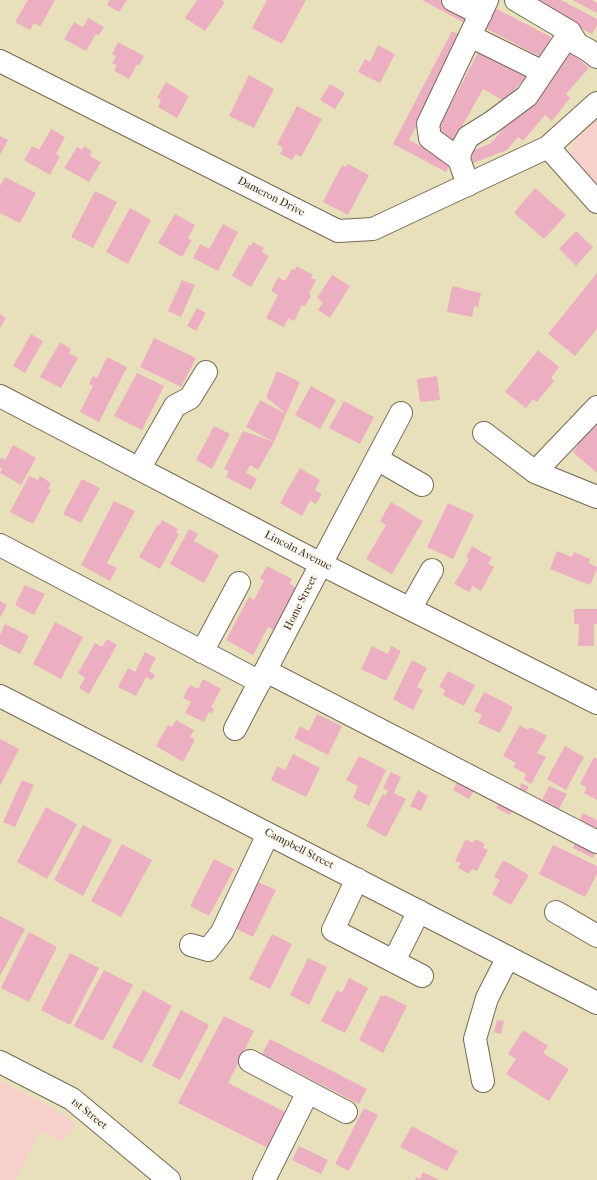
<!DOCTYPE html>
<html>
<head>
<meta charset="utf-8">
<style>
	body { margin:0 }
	canvas { display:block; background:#e7e0bb }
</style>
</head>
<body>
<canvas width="597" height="1180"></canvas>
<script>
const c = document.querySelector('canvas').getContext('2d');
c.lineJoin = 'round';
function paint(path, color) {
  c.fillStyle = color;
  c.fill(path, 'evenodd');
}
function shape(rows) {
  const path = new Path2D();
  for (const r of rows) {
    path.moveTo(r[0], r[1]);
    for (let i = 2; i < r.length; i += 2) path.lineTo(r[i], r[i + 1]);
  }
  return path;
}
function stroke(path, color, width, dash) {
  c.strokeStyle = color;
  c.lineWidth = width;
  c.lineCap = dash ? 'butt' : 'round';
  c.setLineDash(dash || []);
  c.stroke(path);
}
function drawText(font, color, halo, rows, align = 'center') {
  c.font = font + ' "IM FELL French Canon",serif';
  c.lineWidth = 3.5;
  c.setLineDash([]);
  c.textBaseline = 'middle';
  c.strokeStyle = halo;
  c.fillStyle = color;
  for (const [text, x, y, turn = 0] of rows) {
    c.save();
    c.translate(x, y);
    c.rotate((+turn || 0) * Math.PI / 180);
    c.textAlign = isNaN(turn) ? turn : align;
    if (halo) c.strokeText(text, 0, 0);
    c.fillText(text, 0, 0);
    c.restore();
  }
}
paint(shape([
	[597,119,597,187,573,161,570,152,576,140],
	[0,1081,52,1108,76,1124,63,1142,40,1131,15,1180,0,1180]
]), '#f7d0cc');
paint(shape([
	[28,0,55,0,40,27,34,23,30,30,15,22],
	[110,0,127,0,119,12,107,5],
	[197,0,221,0,225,2,205,31,185,18],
	[267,0,306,0,282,44,252,28],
	[422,0,439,0,467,15,463,22],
	[527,0,561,0,597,19,597,25,592,34],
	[572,0,592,0,597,3,597,13],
	[493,7,551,37,541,57,483,27],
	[88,18,104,27,99,35,96,34,86,51,64,39,74,22,83,27],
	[452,31,463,37,409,140,451,162,446,172,393,144],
	[118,42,144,56,139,66,137,64,129,79,114,71,117,65,112,63,116,56,112,54],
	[378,45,395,54,380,83,358,72,365,59,370,62],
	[479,51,526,77,504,101,483,89,453,142,436,132],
	[571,52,589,68,566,94,570,98,552,121,545,115,523,141,518,137,507,150,473,163,470,152,491,143],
	[249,75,274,89,254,128,229,116],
	[166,82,189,96,177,118,158,107,161,100,157,98],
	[330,84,345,93,335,109,320,100],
	[297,106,322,119,301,157,296,154,292,160,280,154,283,148,277,144],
	[51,129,65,137,56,154,60,156,50,175,24,160,32,146,39,150],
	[0,136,8,140,0,155],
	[84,146,92,151,90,156,101,162,89,182,64,168,77,147,82,150],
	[348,164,369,175,348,215,323,202,342,165,346,167],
	[5,177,36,193,20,223,0,213,0,186],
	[535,188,566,215,544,239,514,213],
	[95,191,117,202,93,248,71,237],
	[130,208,151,220,128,264,106,252],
	[175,214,195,225,188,238,192,240,182,257,158,243],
	[223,224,238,232,218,271,193,258,200,244,209,249],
	[576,231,593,247,576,266,559,249],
	[253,242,264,248,262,252,269,256,251,287,232,276,249,245,251,246],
	[297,266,313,275,311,278,316,280,309,294,311,296,305,306,302,305,294,321,288,318,284,327,266,318,278,295,271,291,278,277,285,281,292,269,295,270],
	[597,273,597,329,575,356,548,334],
	[332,275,350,286,330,318,318,310,323,302,317,298],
	[182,280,195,285,181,317,168,311],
	[452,286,481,293,478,307,474,306,472,317,447,312],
	[197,308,206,313,196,331,187,326],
	[0,314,6,318,0,328],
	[31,334,43,341,25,373,13,366],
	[154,338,196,358,181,387,140,367],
	[60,342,71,349,69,353,78,358,61,388,40,377],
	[538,350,559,367,551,378,554,381,537,402,533,399,526,408,505,392],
	[107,357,127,367,99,422,80,412,93,386,89,384,93,376,97,378],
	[277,371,300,382,286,414,274,442,246,427,260,400,286,414,266,397],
	[137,373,164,386,142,430,114,416],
	[437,376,440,400,420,402,417,379],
	[311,386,336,400,320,429,295,415],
	[344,401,374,417,360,444,329,428],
	[591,422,595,426,597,424,597,473,573,452,578,445,573,441],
	[214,426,230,434,212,469,196,460],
	[243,431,274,442,258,470,250,465,246,473,257,479,251,490,226,477,229,471,224,469],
	[13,445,36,458,21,485,0,473,2,469,0,467,0,460,1,458,5,460],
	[300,468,320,480,315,490,322,494,316,504,310,501,302,516,280,503],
	[29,476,38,480,40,476,51,483,48,489,51,490,33,524,10,512],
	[82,479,100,488,81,523,63,514],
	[114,501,135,511,107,563,117,568,110,581,81,565],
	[391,502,423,521,392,574,366,559,386,525,380,521],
	[448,503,474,515,453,559,427,547],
	[162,520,178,529,176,533,179,534,160,569,139,557,158,524,160,525],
	[189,529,198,534,194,541,219,555,204,583,170,564],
	[472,546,492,558,488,564,494,567,481,591,473,586,469,592,454,584,469,559,466,557],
	[557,551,572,557,574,552,590,559,589,563,597,567,597,569,590,585,550,569],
	[267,566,292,579,290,584,297,588,274,630,268,627,253,655,226,640,249,597,254,600,264,581,260,578],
	[25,585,45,594,34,615,15,605],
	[0,601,7,605,0,618],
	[574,609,597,609,597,624,594,624,594,646,578,646,579,624,574,624],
	[55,622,83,637,61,679,33,664],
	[5,624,29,636,20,654,0,644,0,635],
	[107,639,117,645,89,694,79,688,85,678,78,673,95,643,102,647],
	[372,646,388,654,391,646,401,651,386,681,361,669],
	[145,652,156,658,149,671,155,675,152,680,146,677,136,696,118,687,128,668,135,672],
	[412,660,427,668,417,687,423,690,413,710,393,699],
	[448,671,475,685,464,706,443,695,445,690,439,687],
	[203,679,221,689,211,707,214,709,212,714,209,712,204,722,185,713,191,702,183,698,190,685,198,689],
	[484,692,513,707,500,733,478,723,482,715,474,711],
	[317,714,342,726,328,755,294,738,300,726,309,731],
	[176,720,194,730,190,737,195,740,183,762,156,746,168,725,172,727],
	[520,725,528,730,530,727,547,736,537,753,546,757,531,784,524,780,526,774,513,767,516,763,503,756],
	[0,739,19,749,0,786],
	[565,746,584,757,566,790,547,779],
	[293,754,320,768,306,797,271,780,277,766,285,770],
	[359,756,386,770,369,806,353,798,358,786,346,780],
	[594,757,597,759,597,800,584,793,587,788,580,784],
	[391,772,401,777,394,793,406,799,386,837,366,826,383,794,385,796,388,791,383,788],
	[459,779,475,789,469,799,453,790],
	[22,780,34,785,15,827,3,822],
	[521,783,529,787,524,796,519,793],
	[549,786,567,794,559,809,542,800],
	[418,790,428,796,421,811,410,806],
	[500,800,514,807,510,815,496,808],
	[46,807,77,824,47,879,17,862],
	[583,813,597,820,597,830,579,822],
	[83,825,112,840,83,896,54,880],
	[466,839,473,843,475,839,485,844,483,848,488,850,477,871,472,869,469,874,458,868,461,863,455,861],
	[576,841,596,851,593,858,573,848],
	[122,844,152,860,121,917,91,901],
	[553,845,597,866,597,874,585,897,539,874],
	[214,859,234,869,209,916,190,906],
	[503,860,529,875,511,905,492,894,500,880,494,877],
	[256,881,276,890,253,937,233,927],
	[0,916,25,929,0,976],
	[29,932,57,947,29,1002,1,988],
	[272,934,292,944,270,989,249,979],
	[70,953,99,968,70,1025,41,1010],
	[308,958,327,967,309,1005,290,995],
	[104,970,133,985,103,1041,74,1026],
	[349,978,368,988,345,1033,321,1021,337,990,342,993],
	[143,990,172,1006,142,1063,112,1047],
	[381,995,384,997,385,995,407,1006,383,1053,359,1040],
	[181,1010,209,1025,180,1080,152,1066],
	[224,1016,254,1031,228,1083,287,1113,270,1149,178,1103],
	[497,1020,504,1021,501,1034,494,1032],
	[523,1030,548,1046,543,1053,569,1069,549,1101,506,1074,516,1059,508,1054],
	[270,1039,367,1089,359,1104,262,1054],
	[364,1108,378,1115,349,1171,335,1164],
	[412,1126,458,1151,447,1171,400,1147],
	[299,1146,328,1160,321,1174,292,1160],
	[423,1172,439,1180,415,1180,416,1177,420,1179]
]), '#ecafc1');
const minor = shape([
	[453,0,481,14],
	[516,0,570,32],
	[470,36,543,72],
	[0,61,338,231,373,229,548,147,597,103],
	[548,147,597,202],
	[459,159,430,138,428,124,487,0],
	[468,185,459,159,461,150,468,137,492,122,527,96,570,32,577,44,588,50,597,57],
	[0,396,321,564,597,703],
	[484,433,535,472,597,497],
	[377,459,422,485],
	[139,469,175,406,190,398,206,372],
	[535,472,597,407],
	[0,545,260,682],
	[410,609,432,570],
	[202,652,239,583],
	[266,671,597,842],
	[0,696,597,1003],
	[235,729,321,564,401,413],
	[357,879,333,930,422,976],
	[556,912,597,936],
	[191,945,208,950,222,932,268,834],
	[394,961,419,911],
	[250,1061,308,1092,264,1180],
	[0,1062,72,1099,169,1180],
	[483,1081,475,1039,487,998,508,957],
	[308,1092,346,1112]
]);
stroke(minor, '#776a55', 24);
stroke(minor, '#fff', 22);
drawText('11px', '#3b2a1e', '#fbf7ec', [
	["Dameron Drive",271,197,27],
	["Lincoln Avenue",298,551,27],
	["Home Street",301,603,-63],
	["Campbell Street",299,849,27],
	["1st Street",89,1114,39]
]);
</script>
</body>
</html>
